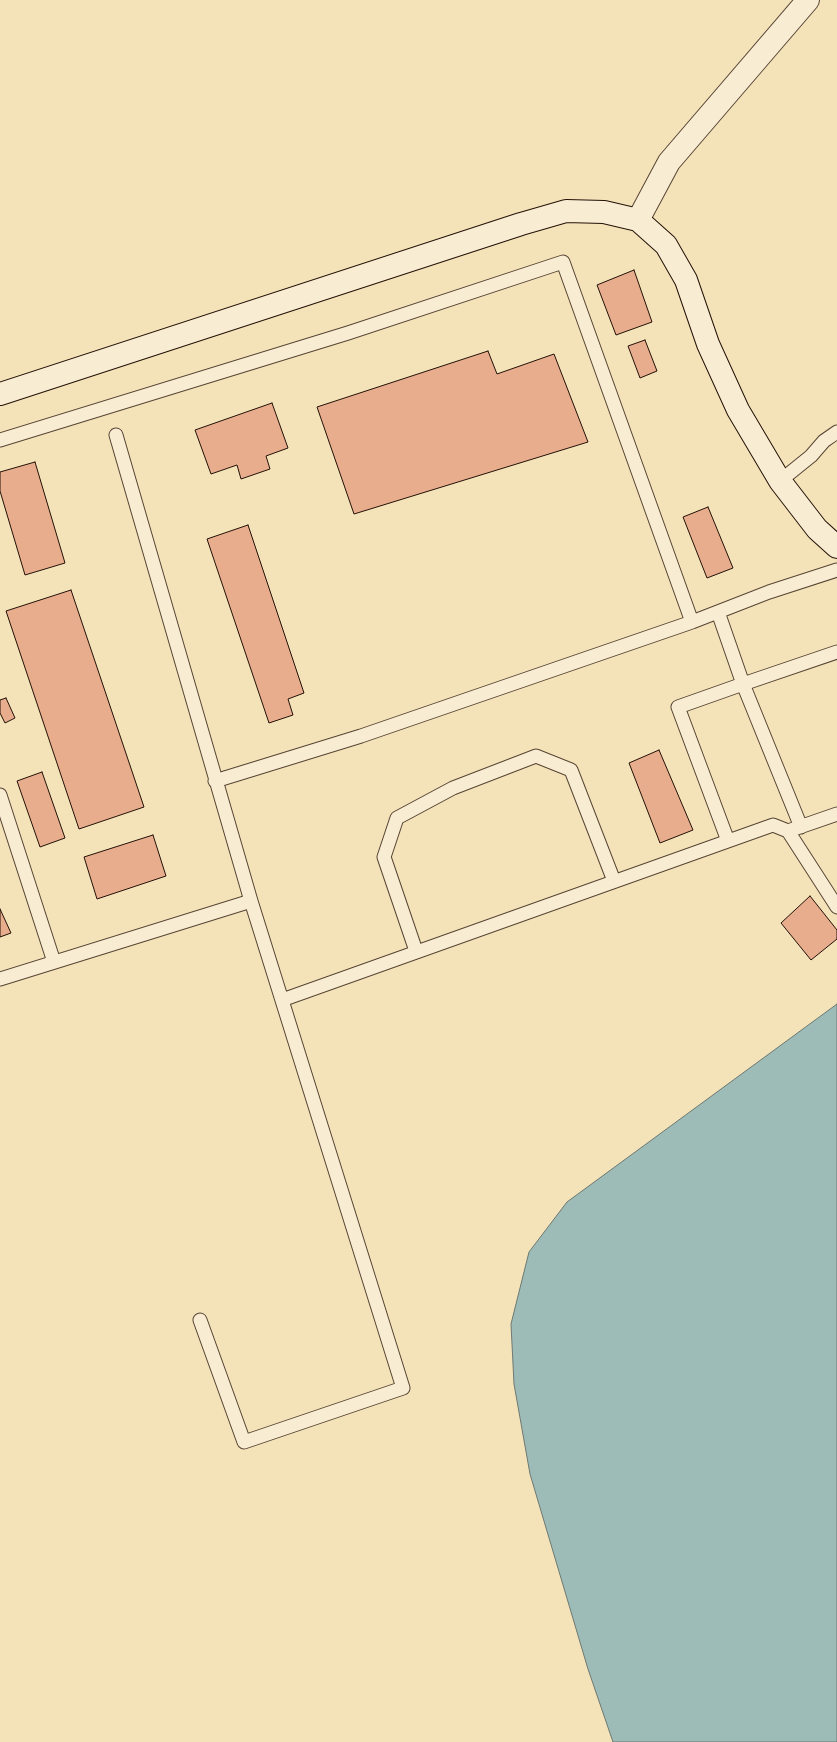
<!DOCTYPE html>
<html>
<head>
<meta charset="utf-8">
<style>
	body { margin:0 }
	canvas { display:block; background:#f4e2b9 }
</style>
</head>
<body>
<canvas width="837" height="1742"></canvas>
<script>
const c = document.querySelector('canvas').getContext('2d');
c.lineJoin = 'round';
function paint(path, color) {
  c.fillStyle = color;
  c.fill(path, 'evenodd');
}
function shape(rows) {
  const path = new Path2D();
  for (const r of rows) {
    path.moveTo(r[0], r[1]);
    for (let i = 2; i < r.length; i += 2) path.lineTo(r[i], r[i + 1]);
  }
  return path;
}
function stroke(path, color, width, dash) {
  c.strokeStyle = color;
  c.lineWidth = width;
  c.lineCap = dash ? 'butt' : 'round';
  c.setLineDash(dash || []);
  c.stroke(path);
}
const water = shape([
	[837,1004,837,1742,613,1742,588,1669,530,1474,514,1384,511,1324,529,1252,567,1202,837,1004]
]);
paint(water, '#9ebcb7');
stroke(water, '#6d7871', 1);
const building = shape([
	[634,270,652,322,616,335,597,285,634,270],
	[645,340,657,371,640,378,628,346,645,340],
	[488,351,497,374,554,354,588,442,354,514,317,407,488,351],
	[272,403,288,448,266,456,270,469,241,479,237,465,211,474,195,430,272,403],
	[35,462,65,563,25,575,0,491,0,472,35,462],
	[708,507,733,568,707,578,683,517,708,507],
	[248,525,304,693,288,699,293,715,269,723,207,539,248,525],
	[71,590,144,807,79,829,6,611,71,590],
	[6,698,15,718,5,723,0,713,0,700,6,698],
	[659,750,693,830,660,843,629,763,659,750],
	[42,772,65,838,40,847,17,781,42,772],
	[153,835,166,876,97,899,84,857,153,835],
	[810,896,837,930,837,939,811,960,781,923,810,896],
	[0,909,11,933,0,937,0,909]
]);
paint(building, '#e7ad8c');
stroke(building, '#231107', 1);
const lane = shape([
	[116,435,251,901,403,1388,244,1442,200,1320],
	[0,440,348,333,563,262,692,622],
	[780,481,811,456,824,441,837,432],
	[718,612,743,684,678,707,728,841],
	[215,781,361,736,692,622,769,592,837,570],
	[0,795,54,962],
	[801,827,743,684,837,652],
	[788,831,837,907],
	[416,951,384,857,397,818,453,788,536,756,571,770,614,881],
	[0,979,251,901],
	[282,1000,773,825,788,831,837,814]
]);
const street = shape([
	[638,220,669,162,808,0]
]);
const secondary = shape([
	[0,394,521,224,566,211,604,212,638,220,666,245,686,280,708,344,738,410,780,481,817,529,837,547]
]);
stroke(lane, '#574534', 15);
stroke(street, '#574534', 24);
stroke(secondary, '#231107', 24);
stroke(lane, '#f8ecd2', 13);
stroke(street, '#f8ecd2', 22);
stroke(secondary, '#f8ecd2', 22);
</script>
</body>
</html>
